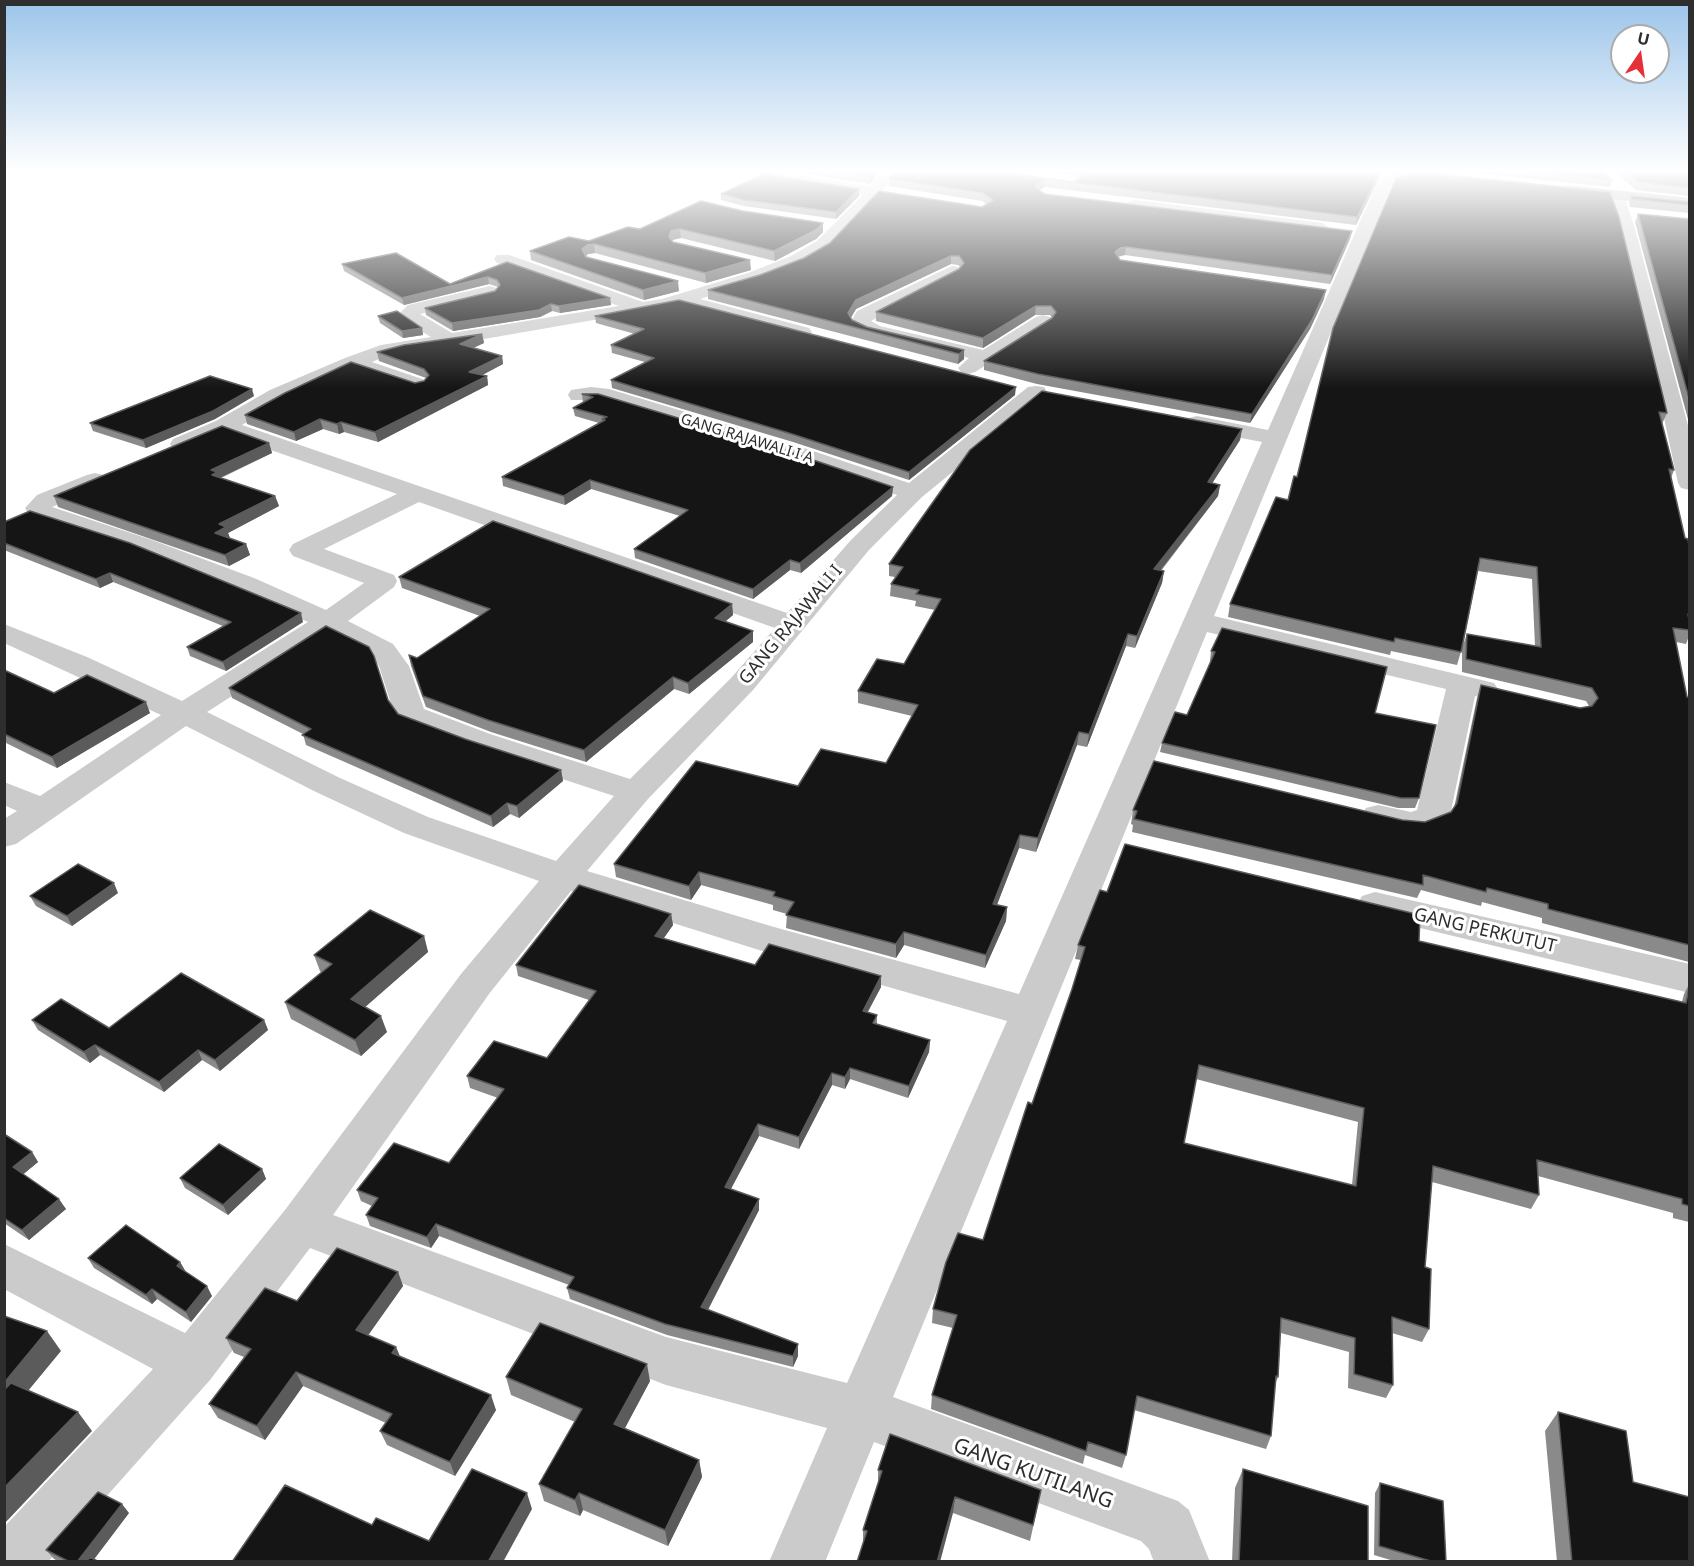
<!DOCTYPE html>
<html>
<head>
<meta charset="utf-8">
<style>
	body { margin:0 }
	#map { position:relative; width:1694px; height:1566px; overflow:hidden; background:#fff; font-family:"Noto Sans",sans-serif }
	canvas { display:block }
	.frame { position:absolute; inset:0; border:6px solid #2e2e2e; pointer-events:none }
	.north { position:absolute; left:1610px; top:24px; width:60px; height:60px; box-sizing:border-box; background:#fff; border:2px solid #ababab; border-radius:50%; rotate:13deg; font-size:16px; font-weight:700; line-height:24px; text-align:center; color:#2e2e2e }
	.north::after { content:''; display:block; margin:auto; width:21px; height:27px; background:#e63038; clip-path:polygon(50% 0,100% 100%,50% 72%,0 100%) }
</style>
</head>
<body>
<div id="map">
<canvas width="1694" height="1566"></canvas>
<div class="frame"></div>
<div class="north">U</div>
</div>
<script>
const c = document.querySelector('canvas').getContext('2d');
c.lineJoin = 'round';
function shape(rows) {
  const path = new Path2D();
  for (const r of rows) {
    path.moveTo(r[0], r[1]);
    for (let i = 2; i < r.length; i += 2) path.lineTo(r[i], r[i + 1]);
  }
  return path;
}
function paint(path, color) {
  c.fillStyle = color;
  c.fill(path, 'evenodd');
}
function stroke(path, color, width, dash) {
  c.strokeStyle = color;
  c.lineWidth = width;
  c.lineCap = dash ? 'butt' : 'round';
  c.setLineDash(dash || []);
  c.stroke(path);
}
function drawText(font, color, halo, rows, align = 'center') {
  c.font = font + ' "Noto Sans",sans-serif';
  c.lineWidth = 6;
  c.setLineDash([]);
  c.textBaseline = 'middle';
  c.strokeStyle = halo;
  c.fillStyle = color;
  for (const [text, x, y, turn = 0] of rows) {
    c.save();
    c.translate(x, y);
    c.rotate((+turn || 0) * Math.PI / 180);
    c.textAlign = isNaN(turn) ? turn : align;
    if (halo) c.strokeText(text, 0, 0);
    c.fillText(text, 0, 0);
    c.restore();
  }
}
paint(shape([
	[884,169,899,169,879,195,829,249,803,264,760,281,700,299,809,328,812,332,809,336,802,338,680,305,386,356,372,362,425,380,429,384,425,388,418,390,411,388,355,370,286,400,242,425,787,613,851,540,897,495,776,454,599,400,571,400,568,395,571,390,591,387,609,389,792,444,909,483,1028,387,1036,386,1044,387,1047,392,1044,397,922,497,869,550,753,690,648,799,587,871,774,927,1019,994,1262,442,1189,428,1186,423,1189,418,1197,416,1268,430,1378,181,1386,176,1416,170,1421,171,1423,174,1421,177,1392,184,1214,616,1494,683,1498,689,1494,695,1483,698,1475,696,1450,816,1445,824,1419,834,1366,824,1361,816,1366,808,1378,805,1411,812,1417,810,1446,689,1207,632,893,1397,1178,1501,1189,1510,1210,1562,1154,1562,1149,1549,1141,1541,874,1442,825,1562,769,1562,827,1428,666,1385,310,1248,210,1380,48,1562,4,1562,4,1527,153,1369,4,1289,4,1244,185,1333,285,1210,461,974,539,881,404,833,316,792,186,726,16,844,4,847,4,819,17,811,4,805,4,782,40,796,161,715,4,643,4,624,87,657,182,701,308,622,234,590,134,550,30,516,25,508,37,495,87,475,95,473,103,475,107,480,103,485,52,507,152,540,254,578,326,610,364,583,293,556,289,550,293,544,397,494,225,434,181,451,173,449,170,444,173,439,216,421,270,390,345,358,381,345,431,337,402,320,399,316,401,312,408,305,490,286,496,288,499,292,496,296,420,314,452,333,619,306,497,263,494,259,497,255,509,255,643,302,662,299,748,273,791,256,817,241,863,195,773,179,766,175,768,172,773,171,870,187,884,169],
	[419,502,775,628,731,678,630,779,490,734,424,709,409,666,393,644,348,621,394,587,397,581,394,575,324,549,419,502],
	[329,634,373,656,379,666,393,710,402,723,468,748,614,796,556,861,428,817,340,778,207,712,329,634],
	[571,891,759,950,1007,1021,847,1383,666,1337,333,1215,489,994,571,891],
	[1616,191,1624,196,1634,225,1690,433,1690,490,1681,488,1678,483,1655,376,1618,225,1608,196,1616,191],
	[1135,200,1322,223,1330,228,1322,233,1129,208,1127,205,1129,202,1135,200],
	[952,266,958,267,961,271,958,275,871,321,880,326,983,350,1036,317,1043,315,1050,317,1053,321,1050,325,975,372,968,374,961,372,958,368,969,358,867,334,853,327,850,323,857,311,952,266],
	[1375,892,1690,964,1690,993,1362,914,1357,905,1362,896,1375,892]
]), '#cbcbcb');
paint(shape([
	[1368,169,1416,169,1456,174,1463,178,1456,182,1375,173,1368,169],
	[1567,185,1690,198,1690,208,1562,193,1559,190,1562,187,1567,185]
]), '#9e9e9e');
paint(shape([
	[776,169,881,169,870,184],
	[1013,169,1382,169,1380,176,1356,225,1045,187,1039,190,1045,194,1350,239,1330,284,1125,255,1118,257,1120,260,1324,299,1310,329,1250,423,1037,384,984,370,984,361,1052,318,1050,315,1035,315,983,348,876,321,876,312,959,269,960,267,958,265,951,264,856,309,851,318,852,320,867,327,964,350,964,359,958,364,708,299,708,290,982,207,987,204,982,201,889,186,889,179,1004,172,1073,182,1078,179,1073,175],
	[1439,169,1601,169,1612,180,1610,187],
	[1612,169,1689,169,1689,196,1636,190],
	[764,170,772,175,859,196,836,219,744,206,721,200,721,194,759,176,759,172],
	[1631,196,1689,202,1689,213,1630,207,1629,203],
	[743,211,823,223,823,232,816,239,775,261,681,238,672,240,673,242,751,270,706,283,595,253,588,254,586,256,679,291,644,300,531,260,530,251,589,241,640,229],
	[1638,214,1689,219,1689,423,1635,222],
	[507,262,610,298,611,305,560,313,552,311,540,317,453,331,426,315,425,308,495,291,498,287,489,284,404,305,344,271,342,264,450,284],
	[378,316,422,328,423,335,403,338,380,323],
	[595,316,1015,395,909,480,793,442,612,388,611,380,645,362,612,353,611,345,635,334,596,323],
	[1333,328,1667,413,1662,424,1674,470,1671,478,1685,538,1689,546,1689,636,1686,644,1676,642,1687,697,1689,697,1689,962,1542,923,1542,918,1482,902,1481,906,1421,890,1417,898,1132,832,1133,825,1131,824,1133,810,1402,820,1425,822,1451,812,1454,808,1477,698,1481,685,1580,708,1589,706,1586,701,1462,672,1462,648,1457,665,1391,651,1390,655,1228,617,1230,604,1288,500,1297,477],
	[1478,571,1532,579,1535,646,1467,634,1463,645],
	[482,334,484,343,473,348,502,356,503,364,482,375,487,376,488,385,378,442,344,432,339,434,323,429,296,441,247,424,245,415,424,381,426,378,379,361,377,352],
	[582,394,893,487,892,496,801,573,790,570,753,599,635,558,634,549,680,516,591,489,565,505,503,486,502,477,599,423,575,416,573,408,583,403],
	[254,396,215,419,146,448,93,431,90,423],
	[1242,429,1240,440,1212,483,1220,485,1218,496,1161,571,1164,571,1162,583,1135,648,1126,646,1087,747,1077,745,1036,852,1019,848,997,905,1007,907,1006,921,985,968,904,945,896,958,786,928,787,914,773,910,773,905,701,885,691,900,616,877,614,864,798,786,886,763,912,716,858,703,858,691,904,664,935,610,915,606,916,601,890,596,891,584,895,577,889,576,889,564],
	[269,443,272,453,221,478,275,496,279,506,228,533,230,538,246,544,250,555,229,566,58,507,54,496],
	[4,522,303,622,226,671,190,656,187,647,223,626,113,582,100,588,4,550],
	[399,577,732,604,733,615,726,621,753,642,689,694,674,689,586,762,491,732,426,707,411,666,409,655,417,658,480,616,402,588],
	[1211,651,1375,713,1419,798,1415,808,1398,808,1160,752,1162,743,1187,715,1211,661,1210,661],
	[4,670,54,693,150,713,57,768,4,742],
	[229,688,388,700,398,714,465,739,561,770,563,781,519,818,510,814,493,827,306,745,303,734,232,698],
	[1107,892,1419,941,1682,1002,1684,994,1689,984,1689,1222,1673,1218,1673,1213,1538,1176,1539,1195,1531,1209,1432,1182,1425,1267,1429,1329,1422,1342,1392,1333,1393,1385,1386,1398,1348,1388,1349,1352,1281,1333,1278,1377,1275,1384,1271,1436,1266,1449,1134,1410,1126,1455,1122,1468,1085,1455,1083,1464,931,1409,932,1395,953,1328,932,1323,933,1309,983,1240,1032,1104,1072,989,1081,960,1075,959,1078,945],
	[1196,1079,1358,1122,1352,1185,1184,1143],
	[118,893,72,926,36,906,30,896],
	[671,914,673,925,663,939,755,965,881,976,881,987,868,1012,877,1015,877,1024,930,1040,929,1052,908,1098,850,1079,845,1089,832,1085,799,1149,759,1136,731,1189,759,1199,759,1210,708,1310,798,1344,798,1356,793,1367,667,1335,570,1299,567,1288,569,1285,439,1236,431,1248,370,1226,366,1215,372,1206,361,1201,357,1190,449,1163,498,1098,470,1088,467,1076,547,1058,589,1000,518,976,516,965],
	[424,936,428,952,365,1007,387,1032,361,1056,291,1019,285,1002,321,972,320,971,314,955],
	[32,1020,109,1028,264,1020,268,1030,220,1071,202,1060,164,1092,100,1055,90,1063,38,1030],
	[4,1134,32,1152,38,1162,23,1174,66,1209,29,1240,4,1223],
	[262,1169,266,1179,228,1215,185,1188,180,1178],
	[88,1258,180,1262,185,1271,212,1296,191,1322,157,1299,152,1304,94,1268],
	[398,1272,403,1286,368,1335,396,1347,400,1357,496,1410,455,1476,387,1445,380,1431,386,1423,303,1386,265,1440,218,1418,209,1404,244,1357,234,1353,226,1338,297,1301],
	[506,1377,650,1381,625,1428,699,1460,702,1477,668,1546,583,1510,580,1516,544,1501,539,1484,575,1422,511,1395],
	[1558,1412,1633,1482,1689,1562,1557,1562,1545,1431],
	[1243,1469,1368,1562,1232,1562,1235,1488],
	[878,1470,1038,1505,1030,1541,953,1513,863,1544,863,1530,878,1484],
	[1380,1483,1446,1562,1397,1562,1374,1555,1375,1493],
	[129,1513,94,1559,99,1562,60,1562,54,1559,46,1550]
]), '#8a8a8a');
paint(shape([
	[876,169,881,169,870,184,870,176],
	[1382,169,1380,176,1356,225,1357,217],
	[1046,179,1045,187,1036,192,1036,185],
	[859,189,859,196,836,219,836,212],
	[823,223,823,232,816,239,775,261,774,251],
	[680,229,681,238,672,240,670,246,669,237,671,231],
	[1352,231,1350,239,1330,284,1332,275],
	[594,244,595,253,588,254,583,259,582,249,587,245],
	[1126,247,1125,255,1119,256,1114,261,1115,252,1120,248],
	[951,256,951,264,856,309,848,322,848,313,856,300],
	[750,260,751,270,706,283,705,273],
	[488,277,489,284,404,305,402,298],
	[678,281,679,291,644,300,643,290],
	[1326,290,1324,299,1310,329,1250,423,1252,414],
	[610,298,611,305,560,313,559,306],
	[551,304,552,311,540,317,453,331,452,323],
	[1036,306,1035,315,983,348,983,338],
	[422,328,423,335,403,338,402,331],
	[482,334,484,343,462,353,460,344],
	[964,350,964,359,958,364,959,354],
	[502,356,503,364,471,381,469,372],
	[487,376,488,385,378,442,375,432],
	[1016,387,1015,395,909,480,909,472],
	[252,389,254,396,215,419,146,448,143,440],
	[320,419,323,429,296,441,294,432],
	[341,422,344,432,339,434,337,424],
	[1242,429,1240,440,1206,493,1208,482],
	[269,443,272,453,219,478,215,485,211,470],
	[590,480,591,489,565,505,564,496],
	[1220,485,1218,496,1152,581,1154,569],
	[893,487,892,496,801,573,800,563],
	[275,496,279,506,228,533,230,538,215,533,219,524],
	[246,544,250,555,229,566,225,555],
	[790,560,790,570,753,599,753,589],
	[1164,571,1162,583,1135,648,1137,636],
	[110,573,113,582,100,588,96,579],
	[732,604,733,615,716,629,715,618],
	[301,613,303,622,226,671,223,662],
	[753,631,753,642,689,694,688,683],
	[1128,634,1126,646,1087,747,1089,734],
	[673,677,674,689,586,762,584,750],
	[146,702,150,713,57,768,52,757],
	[1079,732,1077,745,1036,852,1038,838],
	[561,770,563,781,519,818,517,806],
	[507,803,510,814,493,827,491,816],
	[1020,835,1019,848,992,917,993,904],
	[699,872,701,885,691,900,689,886],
	[114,883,118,893,72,926,67,916],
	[1007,907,1006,921,985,968,986,955],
	[671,914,673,925,657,948,655,936],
	[904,932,904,945,896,958,896,944],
	[424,936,428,952,356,1015,351,999],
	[881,976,881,987,862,1022,863,1011],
	[381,1016,387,1032,361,1056,355,1040],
	[264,1020,268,1030,220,1071,215,1060],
	[930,1040,929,1052,908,1098,909,1086],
	[95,1045,100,1055,90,1063,84,1052],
	[198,1050,202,1060,164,1092,159,1082],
	[850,1068,850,1079,845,1089,845,1077],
	[832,1073,832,1085,799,1149,799,1137],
	[758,1124,759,1136,726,1198,725,1187],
	[32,1152,38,1162,20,1177,13,1167],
	[262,1169,266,1179,228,1215,223,1205],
	[59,1199,66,1209,29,1240,22,1230],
	[759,1199,759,1210,703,1319,701,1307],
	[436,1224,439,1236,431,1248,427,1237],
	[180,1262,186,1272,177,1266],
	[398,1272,403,1286,362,1344,356,1330],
	[207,1286,212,1296,191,1322,186,1312],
	[152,1289,157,1299,152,1304,146,1295],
	[47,1331,61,1351,4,1420,4,1383],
	[798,1344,798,1356,793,1367,793,1356],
	[396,1347,402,1361,392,1353],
	[647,1364,650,1381,618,1441,614,1424],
	[296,1372,303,1386,265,1440,257,1426],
	[491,1395,496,1410,455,1476,450,1462],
	[78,1412,92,1431,5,1523,4,1488],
	[699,1460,702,1477,668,1546,665,1530],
	[527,1493,532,1509,503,1562,488,1562],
	[579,1493,583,1510,580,1516,575,1500],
	[955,1497,953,1513,940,1562,937,1562],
	[122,1504,129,1513,92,1562,77,1562]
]), '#5b5b5b');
const building = shape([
	[824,169,876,169,870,176,824,169],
	[896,169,1001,169,1003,172,1073,182,1084,175,1076,169,1382,169,1357,217,1046,179,1036,185,1036,188,1045,194,1352,231,1332,275,1126,247,1120,248,1115,252,1120,260,1326,290,1312,320,1252,414,1038,374,984,361,1052,318,1056,312,1051,306,1036,306,983,338,876,312,959,269,964,263,959,256,951,256,856,300,848,313,852,320,867,327,964,350,959,354,708,290,760,275,804,258,830,243,879,191,982,207,993,200,983,193,889,179,896,169],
	[1511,169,1601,169,1612,180,1511,169],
	[1623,169,1689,169,1689,188,1638,182,1623,169],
	[764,170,772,175,859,189,836,212,744,200,721,194,766,173,759,172,764,170],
	[1420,172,1610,192,1619,217,1667,413,1659,412,1674,470,1669,469,1685,538,1688,539,1689,546,1689,615,1688,614,1689,620,1689,630,1673,628,1687,697,1689,697,1689,945,1548,909,1548,904,1487,888,1486,892,1423,875,1423,885,1134,819,1137,811,1133,810,1154,761,1402,820,1425,822,1451,812,1457,803,1481,685,1580,708,1592,706,1598,698,1592,688,1466,659,1467,634,1541,647,1537,567,1480,558,1461,652,1395,638,1394,642,1230,604,1276,497,1288,500,1294,476,1297,477,1333,328,1396,178,1420,172],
	[1631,196,1689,202,1689,205,1632,199,1631,196],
	[701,201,743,211,823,223,816,230,774,251,680,229,671,231,669,237,673,242,750,260,705,273,594,244,587,245,582,249,586,257,678,281,643,290,530,251,569,237,589,241,628,227,640,229,701,201],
	[1638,214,1689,219,1689,398,1638,214],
	[396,253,450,284,507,262,610,298,559,306,551,304,539,310,452,323,425,308,495,291,500,285,497,280,488,277,402,298,342,264,396,253],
	[679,300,1016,387,909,472,792,434,611,380,654,358,611,345,644,329,595,316,679,300],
	[397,311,422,328,402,331,378,316,397,311],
	[482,334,460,344,502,356,469,372,487,376,375,432,341,422,337,424,320,419,294,432,245,415,285,393,351,362,415,383,424,381,429,375,424,369,377,352,404,345,482,334],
	[210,376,252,389,213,411,143,440,90,423,210,376],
	[1042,391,1242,429,1208,482,1220,485,1154,569,1164,571,1137,636,1128,634,1089,734,1079,732,1038,838,1020,835,993,904,1007,907,986,955,904,932,896,944,786,915,794,902,773,896,775,892,699,872,689,886,614,864,696,761,798,786,821,749,886,763,918,705,858,691,877,659,904,664,941,599,916,594,919,590,891,584,903,567,889,564,970,450,1042,391],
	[582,394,598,394,775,447,893,487,800,563,790,560,753,589,634,549,688,510,590,480,564,496,502,477,605,420,602,419,607,417,573,408,593,397,582,394],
	[222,426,269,443,211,470,217,472,212,475,275,496,219,524,226,527,215,533,246,544,225,555,54,496,222,426],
	[30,511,130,543,301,613,223,662,187,647,231,622,110,573,96,579,4,543,4,522,30,511],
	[493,521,732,604,715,618,753,631,688,683,673,677,584,750,488,720,423,696,409,655,417,658,490,609,399,577,493,521],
	[326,626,369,647,374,656,388,700,398,714,465,739,561,770,517,806,507,803,491,816,302,735,311,729,229,688,326,626],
	[1222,628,1387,667,1375,713,1436,725,1419,798,1401,798,1162,743,1175,712,1187,715,1215,652,1211,651,1222,628],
	[4,670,54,693,87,675,146,702,52,757,4,734,4,670],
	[1125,844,1420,915,1419,941,1686,1003,1689,988,1689,1206,1682,1204,1682,1199,1537,1160,1539,1195,1433,1166,1425,1267,1431,1269,1429,1329,1392,1317,1393,1385,1354,1374,1355,1338,1281,1318,1278,1377,1276,1376,1271,1436,1137,1396,1126,1455,1088,1442,1086,1451,932,1395,957,1315,933,1309,946,1262,958,1233,983,1240,1028,1102,1032,1104,1072,989,1085,947,1078,945,1100,890,1107,892,1125,844],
	[1199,1065,1364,1108,1356,1186,1184,1143,1199,1065],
	[78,864,114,883,67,916,30,896,78,864],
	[579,885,671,914,655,936,755,965,769,944,881,976,863,1011,877,1015,873,1023,930,1040,909,1086,850,1068,845,1077,832,1073,799,1137,758,1124,725,1187,759,1199,701,1307,798,1344,793,1356,665,1324,567,1288,574,1277,436,1224,427,1237,366,1215,378,1198,357,1190,394,1143,449,1163,504,1089,467,1076,494,1041,547,1058,596,991,516,965,579,885],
	[370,910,424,936,351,999,381,1016,355,1040,285,1002,332,964,314,955,370,910],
	[181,973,264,1020,215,1060,198,1050,159,1082,95,1045,84,1052,32,1020,61,999,109,1028,181,973],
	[4,1134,32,1152,13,1167,59,1199,22,1230,4,1218,4,1134],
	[219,1144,262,1169,223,1205,180,1178,219,1144],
	[126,1225,180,1262,177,1266,207,1286,186,1312,152,1289,146,1295,88,1258,126,1225],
	[337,1248,398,1272,356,1330,396,1347,392,1353,491,1395,450,1462,380,1431,392,1414,296,1372,257,1426,209,1404,251,1349,226,1338,265,1288,297,1301,337,1248],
	[4,1316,47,1331,4,1383,4,1316],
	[540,1323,647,1364,614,1424,699,1460,665,1530,579,1493,575,1500,539,1484,582,1409,506,1377,540,1323],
	[11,1383,78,1412,4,1488,4,1390,11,1383],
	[1558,1412,1626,1431,1633,1482,1689,1497,1689,1562,1572,1562,1558,1412],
	[890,1434,1041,1490,1033,1525,955,1497,937,1562,857,1562,867,1531,863,1530,882,1471,878,1470,890,1434],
	[472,1469,527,1493,488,1562,232,1562,285,1485,372,1525,376,1518,429,1541,472,1469],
	[1243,1469,1368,1506,1368,1562,1239,1562,1243,1469],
	[1380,1483,1443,1501,1446,1562,1434,1562,1379,1546,1380,1483],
	[98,1492,122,1504,77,1562,70,1562,46,1550,98,1492],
	[90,1557,99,1562,86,1562,90,1557]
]);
paint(building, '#151515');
stroke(building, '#5b5b5b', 1.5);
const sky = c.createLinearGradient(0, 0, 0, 388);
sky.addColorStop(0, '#9bc4ea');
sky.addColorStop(0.44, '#fff');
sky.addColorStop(1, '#ffffff00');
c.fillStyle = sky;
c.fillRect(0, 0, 1694, 388);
drawText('15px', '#2e2e2e', '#fff', [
	["GANG RAJAWALI I A",747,439,17]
]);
drawText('18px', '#2e2e2e', '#fff', [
	["GANG RAJAWALI I",791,625,-50],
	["GANG PERKUTUT",1485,931,13]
]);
drawText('21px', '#2e2e2e', '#fff', [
	["GANG KUTILANG",1033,1474,20]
]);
</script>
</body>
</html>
